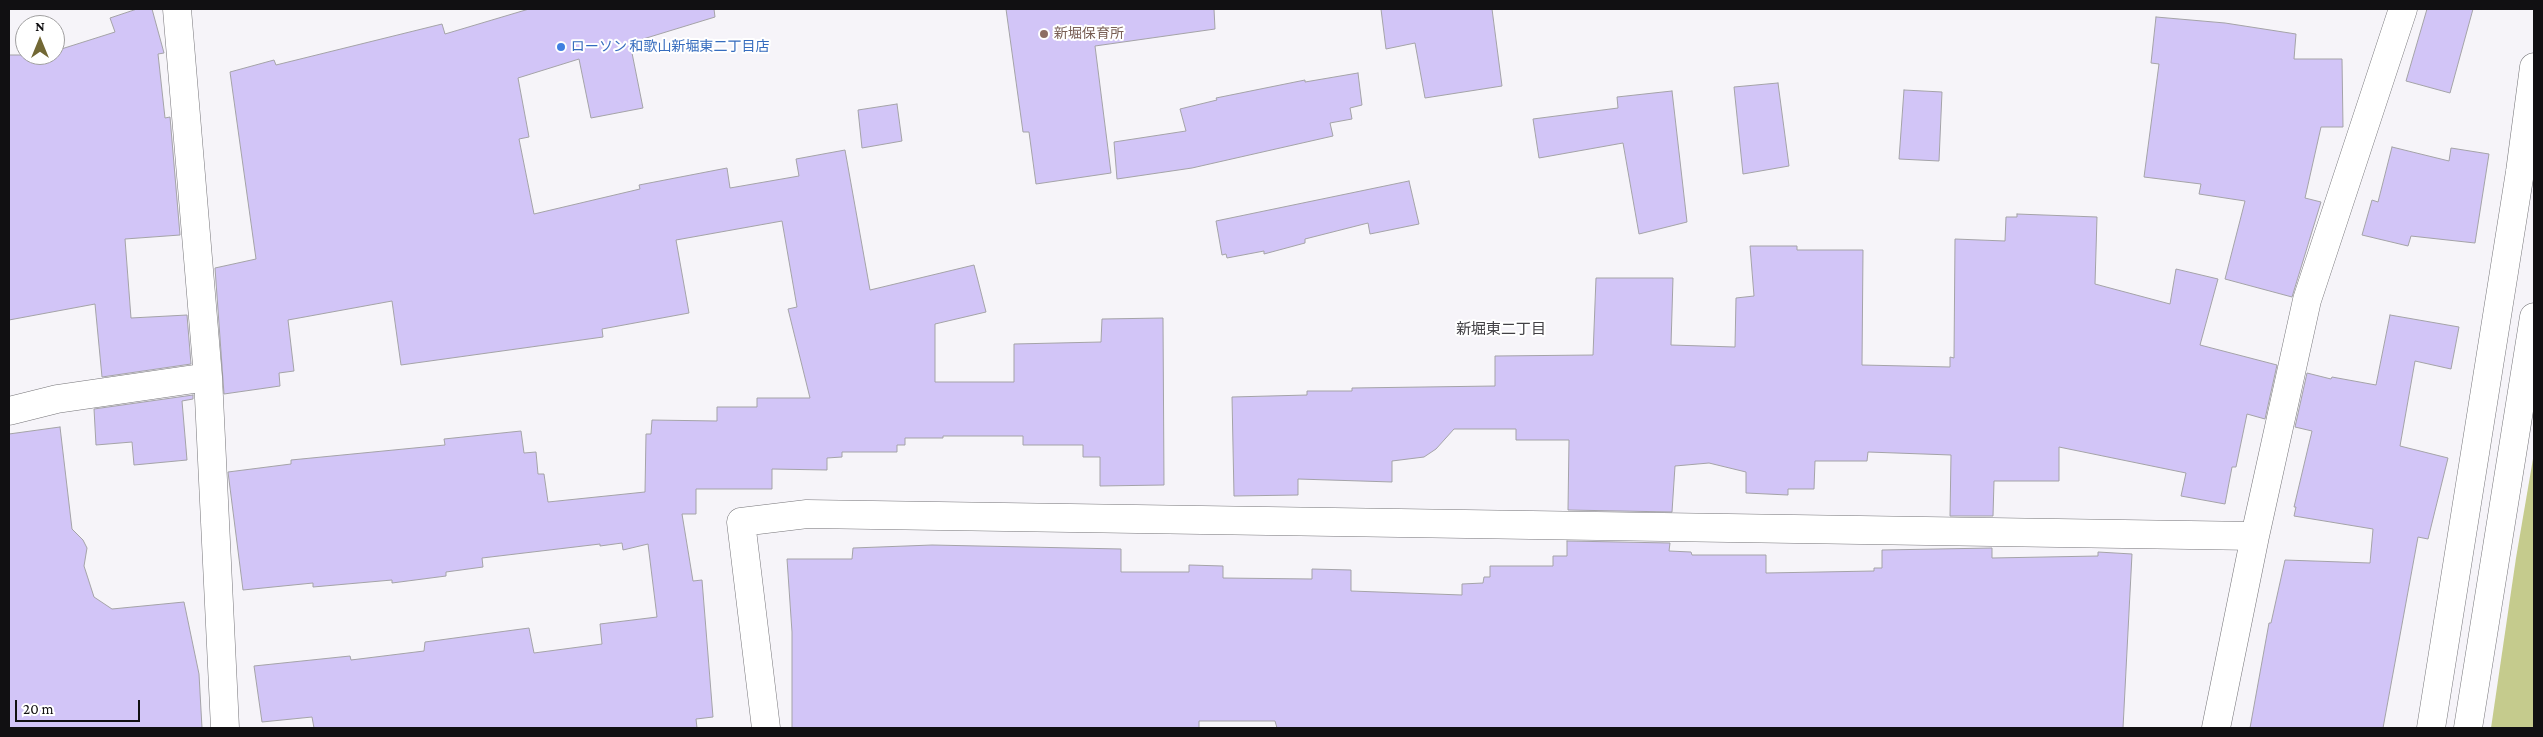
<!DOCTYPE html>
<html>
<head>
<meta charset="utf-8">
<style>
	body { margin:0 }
	#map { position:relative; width:2543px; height:737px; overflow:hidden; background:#f6f4f9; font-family:"Crimson Pro",serif }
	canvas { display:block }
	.frame { position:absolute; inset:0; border:10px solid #111012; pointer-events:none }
	.north { position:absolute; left:15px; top:15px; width:50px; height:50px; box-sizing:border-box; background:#fff; border:1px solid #a09fa0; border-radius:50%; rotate:0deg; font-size:14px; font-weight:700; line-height:20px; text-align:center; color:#111012 }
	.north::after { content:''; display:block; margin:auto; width:18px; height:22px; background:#726835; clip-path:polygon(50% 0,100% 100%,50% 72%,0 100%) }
	.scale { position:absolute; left:15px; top:700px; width:125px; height:22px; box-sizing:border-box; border:2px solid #111012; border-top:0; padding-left:6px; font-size:15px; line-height:18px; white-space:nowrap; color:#111012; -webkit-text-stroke:4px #fff; paint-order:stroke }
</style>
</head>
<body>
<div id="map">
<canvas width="2543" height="737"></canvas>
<div class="frame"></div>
<div class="north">N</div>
<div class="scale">20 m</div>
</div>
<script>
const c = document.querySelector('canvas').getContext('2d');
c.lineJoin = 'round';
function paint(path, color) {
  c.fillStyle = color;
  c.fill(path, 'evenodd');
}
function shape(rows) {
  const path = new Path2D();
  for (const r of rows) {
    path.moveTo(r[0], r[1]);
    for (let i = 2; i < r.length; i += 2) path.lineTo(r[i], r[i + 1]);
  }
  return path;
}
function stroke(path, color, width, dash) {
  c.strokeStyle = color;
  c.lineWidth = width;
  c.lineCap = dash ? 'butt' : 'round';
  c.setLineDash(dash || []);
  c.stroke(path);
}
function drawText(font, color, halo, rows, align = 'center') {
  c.font = font + ' "Crimson Pro","Noto Sans JP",serif';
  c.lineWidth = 4;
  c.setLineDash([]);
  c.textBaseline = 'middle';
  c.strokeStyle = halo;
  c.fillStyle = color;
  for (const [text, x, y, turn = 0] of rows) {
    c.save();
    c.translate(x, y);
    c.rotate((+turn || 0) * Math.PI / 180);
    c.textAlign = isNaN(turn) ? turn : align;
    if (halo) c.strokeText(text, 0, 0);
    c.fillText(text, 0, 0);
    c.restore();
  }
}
paint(shape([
	[2534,453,2534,728,2491,728,2516,558]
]), '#c5cb8d');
const building = shape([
	[137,9,152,9,164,53,158,54,165,118,170,117,180,235,125,239,131,318,187,315,191,364,102,377,95,304,9,320,9,55,55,55,55,51,115,32,110,18,137,9],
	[529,9,714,9,715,17,630,43,643,108,591,118,579,59,518,78,529,137,519,139,534,214,640,189,639,185,727,168,730,188,799,176,796,159,845,150,870,290,974,265,986,312,935,324,935,382,1014,382,1014,344,1101,342,1102,319,1163,318,1164,485,1100,486,1100,457,1083,457,1083,445,1023,445,1023,436,943,436,943,438,905,438,905,445,897,445,897,452,842,452,842,457,827,458,827,470,772,469,772,489,696,489,696,514,682,514,693,581,702,580,713,717,696,719,697,728,314,728,312,717,262,722,254,666,350,656,351,660,424,651,425,642,529,628,534,653,602,644,600,624,657,617,648,544,623,550,622,543,600,546,600,544,482,558,483,567,446,572,446,576,392,583,392,580,313,587,313,583,243,590,228,472,291,464,291,460,445,445,444,439,521,431,524,453,536,452,538,474,544,474,548,502,645,492,646,434,651,434,652,420,717,421,717,407,757,407,757,398,810,398,788,309,797,307,782,221,676,240,689,313,602,329,603,337,401,365,392,301,288,320,294,371,279,373,280,386,224,394,215,268,256,259,230,72,274,60,276,65,442,24,445,34,529,9],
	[1006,9,1214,9,1215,29,1095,46,1111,173,1036,184,1029,132,1023,132,1006,9],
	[1381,9,1492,9,1502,86,1425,98,1415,43,1386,49,1381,9],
	[2427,9,2473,9,2450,93,2406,81,2427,9],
	[2156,17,2225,23,2296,34,2294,59,2342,59,2343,127,2321,127,2305,198,2321,202,2292,297,2225,279,2245,201,2199,194,2201,184,2144,177,2159,64,2151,63,2156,17],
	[1358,73,1362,105,1350,108,1352,119,1330,123,1333,136,1192,168,1117,179,1114,142,1186,131,1180,109,1217,100,1216,98,1305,80,1305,82,1358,73],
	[1778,83,1789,166,1743,174,1734,87,1778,83],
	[1904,90,1942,92,1939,161,1899,159,1904,90],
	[1672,91,1687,222,1639,234,1623,143,1539,158,1533,119,1618,108,1617,97,1672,91],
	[897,104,902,141,862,148,858,110,897,104],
	[2392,147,2449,161,2451,148,2489,154,2475,243,2411,236,2408,246,2362,235,2372,200,2378,202,2392,147],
	[1409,181,1419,224,1370,234,1368,223,1305,239,1305,243,1264,254,1264,251,1227,258,1226,254,1222,255,1216,221,1409,181],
	[2017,214,2097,217,2095,284,2170,304,2176,269,2218,279,2200,345,2277,365,2265,419,2247,414,2236,467,2232,467,2225,504,2181,496,2186,473,2059,447,2059,481,1994,481,1993,516,1950,516,1951,455,1868,452,1867,461,1815,461,1814,489,1788,489,1788,495,1746,493,1746,472,1709,463,1675,466,1672,512,1568,510,1569,440,1516,440,1516,429,1454,429,1436,449,1424,457,1392,461,1392,482,1298,479,1298,495,1234,496,1232,397,1307,395,1307,391,1352,391,1352,388,1495,386,1495,356,1593,355,1596,278,1673,278,1671,345,1735,347,1736,298,1754,296,1750,246,1797,246,1797,250,1863,250,1862,365,1950,367,1950,357,1954,358,1955,239,2005,241,2006,217,2017,217,2017,214],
	[2390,315,2459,327,2451,369,2415,361,2400,446,2448,458,2428,539,2418,537,2383,728,2250,728,2269,623,2271,623,2285,560,2370,563,2373,529,2294,516,2296,507,2294,507,2312,431,2295,427,2307,373,2331,379,2332,377,2376,385,2390,315],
	[193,395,193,399,182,401,187,460,134,465,132,442,96,445,94,409,193,395],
	[60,427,72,529,83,540,87,548,84,566,94,597,112,609,184,602,199,674,202,728,9,728,9,434,60,427],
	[1567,541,1670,543,1669,551,1691,552,1692,555,1766,555,1766,573,1874,571,1874,568,1882,568,1882,550,1992,548,1992,558,2098,556,2098,552,2132,554,2123,728,1277,728,1275,721,1199,721,1199,728,792,728,792,632,787,559,852,559,853,548,932,545,1121,549,1121,572,1189,572,1189,565,1223,566,1223,578,1312,579,1312,569,1351,570,1351,591,1462,595,1462,584,1483,583,1484,577,1490,577,1490,566,1553,566,1553,556,1567,556,1567,541]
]);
paint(building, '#d2c5f7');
stroke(building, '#a4a3a7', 1);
const minor = shape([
	[177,9,208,377,225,728],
	[9,411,57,399,208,377],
	[766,728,741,522,807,514,2255,536],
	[2216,728,2255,536,2307,300,2403,9],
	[2431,728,2520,172,2534,67],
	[2468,728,2534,317]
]);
stroke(minor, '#767579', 29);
stroke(minor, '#fff', 28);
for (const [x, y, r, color] of [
	[1044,34,5,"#8d6e63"],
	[561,47,5,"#3f7fe0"]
]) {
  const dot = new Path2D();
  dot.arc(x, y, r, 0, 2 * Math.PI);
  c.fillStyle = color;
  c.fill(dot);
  stroke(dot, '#fff', 2);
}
drawText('14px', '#785e54', '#fff', [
	["新堀保育所",1054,34]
], 'left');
drawText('14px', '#366cbe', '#fff', [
	["ローソン 和歌山新堀東二丁目店",571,47]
], 'left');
drawText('15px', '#424145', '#fff', [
	["新堀東二丁目",1501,329]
]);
</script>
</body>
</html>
